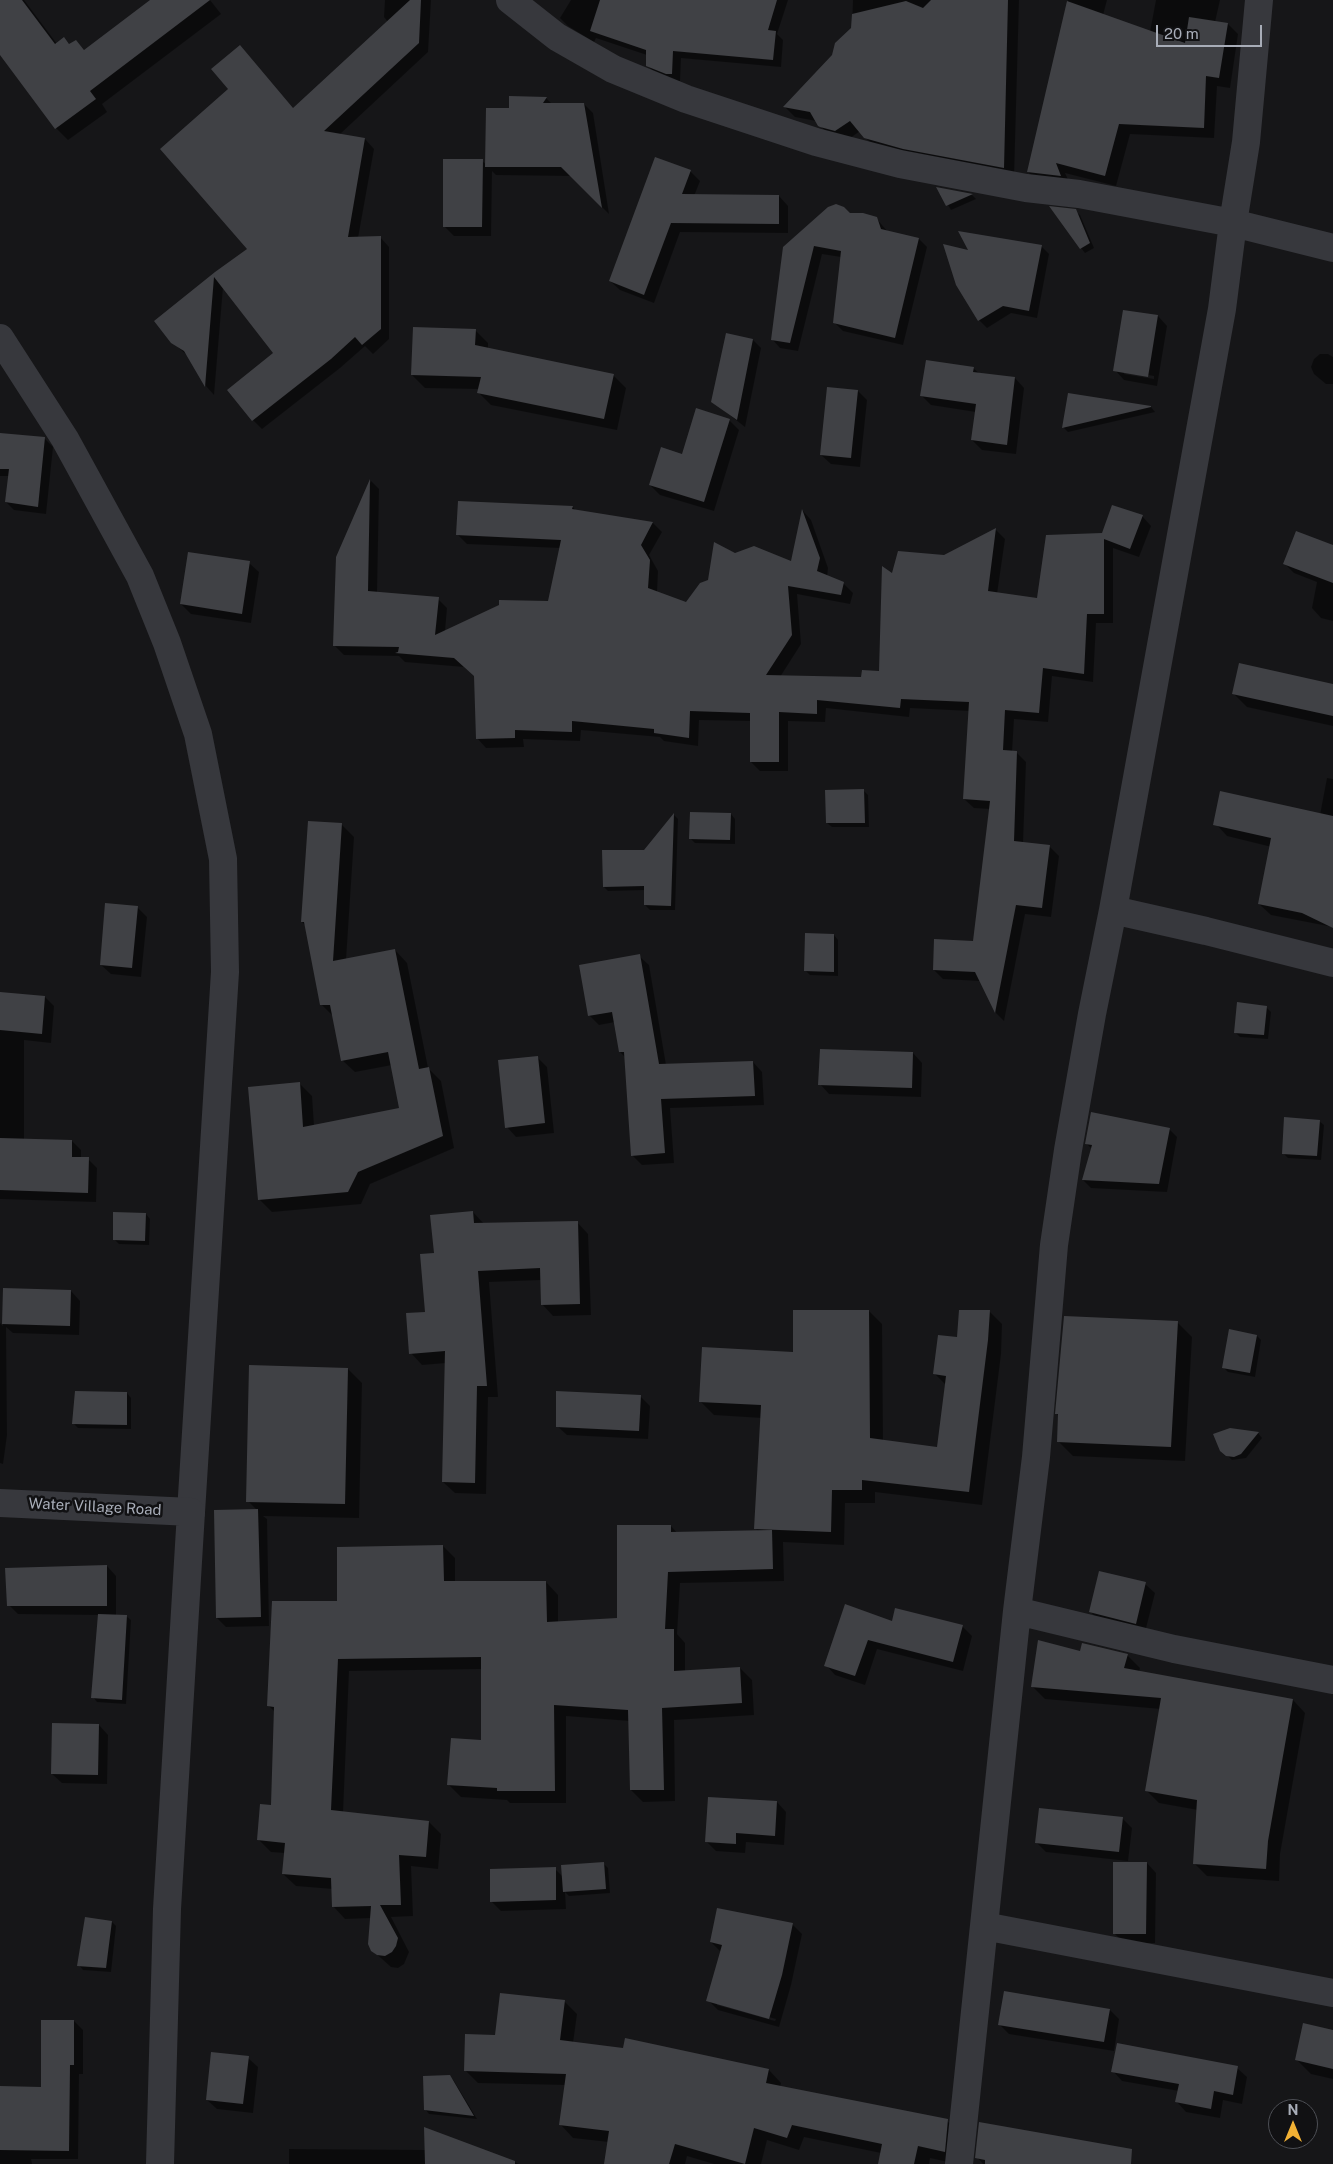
<!DOCTYPE html>
<html>
<head>
<meta charset="utf-8">
<style>
	body { margin:0 }
	#map { position:relative; width:1333px; height:2164px; overflow:hidden; background:#161618; font-family:"Public Sans",sans-serif }
	canvas { display:block }
	.north { position:absolute; left:1268px; top:2099px; width:50px; height:50px; box-sizing:border-box; background:#111113; border:1px solid #4d4f55; border-radius:50%; rotate:0deg; font-size:14px; font-weight:700; line-height:20px; text-align:center; color:#a8adb8 }
	.north::after { content:''; display:block; margin:auto; width:18px; height:22px; background:#f2b134; clip-path:polygon(50% 0,100% 100%,50% 72%,0 100%) }
	.scale { position:absolute; left:1156px; top:25px; width:106px; height:22px; box-sizing:border-box; border:2px solid #a8adb8; border-top:0; padding-left:6px; font-size:15px; line-height:18px; white-space:nowrap; color:#a8adb8; -webkit-text-stroke:4px #111113; paint-order:stroke }
</style>
</head>
<body>
<div id="map">
<canvas width="1333" height="2164"></canvas>
<div class="north">N</div>
<div class="scale">20 m</div>
</div>
<script>
const c = document.querySelector('canvas').getContext('2d');
c.lineJoin = 'round';
function paint(path, color) {
  c.fillStyle = color;
  c.fill(path, 'evenodd');
}
function shape(rows) {
  const path = new Path2D();
  for (const r of rows) {
    path.moveTo(r[0], r[1]);
    for (let i = 2; i < r.length; i += 2) path.lineTo(r[i], r[i + 1]);
  }
  return path;
}
function stroke(path, color, width, dash) {
  c.strokeStyle = color;
  c.lineWidth = width;
  c.lineCap = dash ? 'butt' : 'round';
  c.setLineDash(dash || []);
  c.stroke(path);
}
function drawText(font, color, halo, rows, align = 'center') {
  c.font = font + ' "Public Sans",sans-serif';
  c.lineWidth = 5;
  c.setLineDash([]);
  c.textBaseline = 'middle';
  c.strokeStyle = halo;
  c.fillStyle = color;
  for (const [text, x, y, turn = 0] of rows) {
    c.save();
    c.translate(x, y);
    c.rotate((+turn || 0) * Math.PI / 180);
    c.textAlign = isNaN(turn) ? turn : align;
    if (halo) c.strokeText(text, 0, 0);
    c.fillText(text, 0, 0);
    c.restore();
  }
}
paint(shape([
	[0,0,24,0,57,44,64,39,70,45,76,41,85,51,152,0,210,0,221,14,102,104,107,112,68,140,56,128,0,53],
	[385,0,431,0,428,52,339,135,365,139,374,149,358,238,380,237,389,247,389,339,373,354,365,346,340,368,262,429,253,420,275,353,223,287,214,395,206,386,188,356,172,342,156,321,249,250,294,109,388,22,384,17],
	[571,0,788,0,777,34,783,40,781,67,681,58,680,81,675,81,656,74,647,65,647,55,596,38,594,42,568,26,560,18],
	[853,0,1019,0,1014,178,876,149,860,131,846,141,830,136,816,121,795,117,785,107,834,56,852,29],
	[1068,0,1107,0,1103,15,1150,32,1156,0,1220,0,1215,22,1228,24,1238,34,1230,88,1217,86,1214,138,1130,134,1116,186,1065,173,1071,186,1038,182,1028,172],
	[546,98,552,104,584,104,593,113,609,214,571,176,496,175,492,171,491,236,454,236,444,226,482,161,487,165,510,109],
	[690,171,700,181,694,196,779,196,788,206,788,233,680,232,654,303,620,290,610,281],
	[938,188,972,195,976,199,951,210],
	[1075,211,1080,215,1094,248,1085,253,1081,248],
	[850,214,876,218,887,231,919,239,927,247,903,345,843,331,834,322,841,257,822,254,798,351,780,348,772,339,784,248],
	[1041,246,1049,254,1037,318,1011,313,987,328,979,320,970,252],
	[1124,311,1158,316,1167,326,1157,386,1124,380,1115,370],
	[1124,371,1154,376,1154,379,1124,374],
	[475,330,488,343,488,349,613,375,626,388,617,430,491,405,479,393,479,389,425,388,412,375],
	[753,340,761,348,745,427,713,402],
	[1320,354,1328,354,1333,357,1333,384,1326,384,1314,374,1311,367,1314,359],
	[973,368,980,374,1015,378,1024,388,1016,454,982,450,972,440,976,412,931,405,922,396],
	[858,391,867,400,860,467,831,464,821,455],
	[1069,395,1151,407,1155,412,1068,432,1064,428],
	[729,420,739,430,714,511,660,495,650,485,683,455],
	[0,435,45,439,53,447,46,514,14,510,6,502,10,476,0,476],
	[371,481,379,489,377,593,438,599,447,608,445,631,549,602,560,548,467,544,457,534,459,502,573,507,576,511,653,523,662,532,649,555,658,571,657,592,687,604,735,554,792,563,803,511,811,520,828,568,827,577,844,584,853,593,850,604,797,594,801,644,780,677,862,679,880,672,893,575,944,557,996,530,1005,539,997,594,1038,599,1102,534,1142,516,1151,526,1139,557,1113,548,1113,623,1096,623,1093,682,1052,676,1048,722,1014,719,1012,752,1017,753,1026,762,1023,843,1049,846,1059,856,1051,917,1025,914,1004,1021,996,1013,980,981,943,979,934,970,974,942,990,809,974,808,964,799,970,711,910,708,909,717,826,708,825,722,788,721,788,771,760,771,751,762,751,721,699,720,698,746,664,741,660,737,581,730,580,741,523,739,524,747,486,748,477,738,476,677,464,667,405,662,399,656,344,655,334,645,337,557],
	[1333,546,1333,621,1321,618,1312,608,1317,582,1294,573,1284,563],
	[249,563,259,572,251,623,191,614,181,604],
	[1333,686,1333,726,1247,707,1234,694],
	[1327,778,1333,779,1333,862,1227,836,1215,823,1320,815],
	[863,790,868,795,869,827,832,827,827,823],
	[731,814,735,819,735,844,695,843,690,838],
	[674,815,678,819,675,910,650,910,645,905,645,890,608,891,604,887,644,851],
	[309,822,342,825,354,837,346,960,395,950,407,963,428,1068,441,1081,454,1148,370,1184,361,1204,272,1212,259,1199,299,1083,312,1096,314,1126,400,1109,392,1065,355,1072,342,1060,334,1017,322,1005,306,926,302,922],
	[1333,902,1333,927,1271,915,1259,904],
	[137,907,147,917,141,977,111,974,101,965],
	[834,935,838,940,838,976,810,975,805,970],
	[639,956,649,965,666,1065,753,1062,762,1072,764,1105,670,1108,674,1163,642,1165,632,1155,626,1058,620,1052,615,1022,599,1025,589,1015],
	[0,993,45,997,54,1006,51,1043,24,1040,24,1140,72,1141,81,1150,81,1158,88,1159,97,1168,96,1202,0,1199],
	[1266,1007,1271,1012,1268,1039,1240,1037,1235,1032],
	[913,1053,922,1063,921,1097,829,1094,820,1084],
	[537,1057,547,1067,554,1133,516,1137,507,1127],
	[1319,1121,1324,1125,1321,1160,1288,1158,1283,1153],
	[1169,1129,1177,1137,1167,1192,1091,1188,1083,1180,1092,1149,1086,1143],
	[473,1212,484,1224,577,1222,588,1234,591,1315,553,1316,542,1304,541,1280,489,1282,498,1397,488,1397,486,1494,455,1493,443,1482,446,1363,422,1365,411,1353,426,1313,435,1254],
	[146,1214,150,1219,149,1245,119,1244,114,1239],
	[4,1289,71,1291,80,1301,79,1335,13,1333,6,1327,7,1435,3,1464,0,1463,0,1323,3,1326],
	[869,1311,882,1324,883,1441,938,1448,946,1385,935,1374,958,1338,989,1311,1002,1324,1001,1354,982,1505,875,1492,875,1503,845,1503,844,1545,783,1542,784,1581,680,1583,677,1634,685,1643,685,1671,740,1668,752,1680,754,1715,674,1720,675,1801,643,1802,631,1790,630,1721,566,1716,566,1803,510,1803,507,1800,461,1797,449,1785,483,1742,482,1669,349,1671,343,1813,429,1822,441,1834,438,1869,411,1866,413,1916,391,1917,409,1952,404,1964,398,1968,391,1967,372,1950,371,1918,345,1919,333,1906,333,1889,296,1886,283,1874,285,1853,271,1852,259,1840,272,1807,275,1712,269,1706,339,1603,443,1546,455,1558,455,1582,546,1582,558,1595,558,1623,618,1620,671,1526,678,1534,758,1531,755,1528,762,1418,714,1415,701,1402],
	[1177,1322,1192,1337,1185,1461,1073,1456,1058,1441,1059,1416,1057,1414],
	[1257,1336,1261,1340,1255,1377,1228,1372,1223,1367],
	[348,1369,362,1383,359,1518,263,1516,267,1519,269,1626,226,1627,217,1618,257,1510,248,1501],
	[127,1393,131,1398,131,1429,78,1428,74,1424],
	[641,1397,650,1406,648,1439,567,1435,557,1426],
	[1231,1429,1258,1433,1262,1438,1246,1458,1232,1460,1222,1450],
	[107,1566,116,1576,116,1616,126,1616,131,1620,126,1704,97,1702,93,1697,99,1615,18,1614,9,1605],
	[1145,1584,1155,1593,1145,1632,1100,1622,1091,1612],
	[893,1623,962,1626,972,1636,963,1671,877,1649,865,1685,835,1675,826,1665],
	[1081,1652,1127,1655,1140,1668,1139,1672,1293,1700,1305,1713,1280,1854,1279,1881,1207,1876,1194,1863,1198,1810,1159,1803,1146,1790,1161,1709,1045,1699,1032,1686],
	[99,1725,108,1735,107,1784,62,1783,52,1774],
	[777,1802,786,1812,784,1845,746,1842,745,1853,716,1851,707,1842],
	[1122,1818,1132,1828,1128,1861,1046,1852,1037,1843],
	[603,1863,608,1868,610,1893,569,1896,565,1892,566,1909,501,1911,491,1901,555,1869,563,1877],
	[1147,1863,1156,1873,1155,1943,1124,1943,1114,1933],
	[112,1922,116,1926,111,1972,83,1970,79,1965],
	[792,1924,802,1934,791,1985,779,2027,718,2010,708,2000,721,1952,711,1942],
	[717,2003,776,2019,775,2021,717,2005],
	[564,2001,577,2014,573,2043,769,2070,781,2083,780,2087,947,2121,960,2133,957,2164,930,2158,929,2164,879,2164,881,2153,804,2137,799,2150,767,2140,761,2164,714,2164,687,2156,685,2164,605,2164,609,2142,573,2138,561,2125,566,2085,478,2083,466,2071,496,2036],
	[1110,2010,1119,2019,1114,2051,1009,2034,1000,2025],
	[74,2021,83,2030,83,2074,79,2074,78,2159,31,2159,32,2164,0,2164,0,2087,42,2088],
	[1333,2031,1333,2079,1311,2074,1296,2059],
	[248,2058,258,2067,253,2113,217,2109,207,2100],
	[1237,2068,1247,2077,1242,2104,1223,2100,1220,2118,1186,2112,1177,2102,1179,2091,1122,2081,1113,2071],
	[450,2076,454,2081,477,2119,429,2114,425,2109],
	[425,2129,519,2164,289,2164,289,2149,426,2150],
	[977,2157,1111,2164,983,2164]
]), '#0007');
paint(shape([
	[0,0,22,0,55,44,64,37,69,44,76,40,84,50,150,0,210,0,90,91,96,99,55,129,0,55],
	[410,0,421,0,419,43,324,131,365,138,348,237,381,236,381,329,362,345,355,337,331,359,252,421,227,390,273,353,214,277,205,387,184,351,171,343,154,321,215,272,247,249,160,149,228,89,211,69,240,45,293,108],
	[600,0,777,0,768,30,776,31,773,60,673,51,672,74,666,74,646,66,646,50,590,31],
	[931,0,1008,0,1004,168,903,149,864,138,850,121,835,131,820,127,818,126,810,112,783,107,832,55,835,43,851,28,852,14,906,1,923,8],
	[1067,1,1185,43,1189,17,1228,23,1219,78,1206,76,1204,128,1119,124,1105,176,1056,163,1061,176,1027,172],
	[509,96,547,97,543,103,584,103,602,208,561,167,485,167,486,108,509,108],
	[655,157,691,170,682,194,779,195,779,224,671,223,644,295,609,281],
	[443,159,483,159,482,227,443,227],
	[936,187,973,194,946,206],
	[836,204,844,207,850,213,863,213,877,217,881,229,919,238,895,338,833,323,841,251,814,246,790,343,771,340,783,247,828,207],
	[1049,206,1076,209,1090,243,1080,249],
	[958,231,1042,245,1029,311,1003,306,978,321,956,285,943,244,968,250],
	[1123,310,1158,315,1148,377,1113,371],
	[413,327,476,329,475,345,614,374,604,419,477,393,481,377,411,375],
	[726,333,753,339,737,420,711,402],
	[926,360,974,367,973,372,1015,377,1007,445,971,440,976,404,920,396],
	[827,387,858,390,851,458,820,455],
	[1068,393,1151,406,1151,407,1062,428],
	[696,408,730,419,704,502,649,485,661,447,682,454],
	[0,433,45,437,38,507,5,502,9,469,0,469],
	[370,479,368,591,439,597,435,635,499,605,499,600,548,601,561,540,456,535,458,501,573,506,572,509,653,522,641,545,650,560,648,588,686,602,700,583,708,580,714,542,735,553,754,546,791,561,802,509,820,558,817,571,844,582,841,595,788,586,792,635,766,675,861,677,862,670,879,671,882,566,892,573,898,551,944,555,996,528,988,591,1037,598,1046,535,1102,533,1112,505,1143,515,1130,549,1104,539,1104,614,1087,614,1084,674,1043,668,1039,713,1005,710,1003,750,1017,751,1014,841,1050,845,1042,908,1016,905,995,1013,975,972,933,970,934,939,973,941,990,801,963,799,969,702,901,699,900,708,817,700,817,714,779,712,779,762,750,762,750,713,690,711,689,738,654,733,654,729,572,721,572,732,515,730,515,738,476,739,474,676,454,658,395,653,398,652,399,647,333,646,336,557],
	[1296,531,1333,545,1333,583,1283,564],
	[188,552,250,561,242,614,180,604],
	[1239,663,1333,684,1333,716,1232,694],
	[864,789,865,823,826,823,825,790],
	[1220,791,1333,816,1333,928,1302,913,1258,904,1271,838,1213,825],
	[690,812,731,813,730,840,689,839],
	[674,813,671,906,644,905,644,886,603,887,602,850,644,850],
	[308,821,342,823,333,961,395,949,419,1069,429,1067,443,1136,358,1172,348,1192,258,1200,248,1087,300,1082,303,1127,399,1108,388,1052,341,1061,330,1005,320,1005,304,922,301,922],
	[105,903,138,906,132,968,100,965],
	[805,933,834,934,834,972,804,971],
	[640,954,659,1064,753,1061,755,1096,661,1099,665,1153,631,1156,624,1052,619,1052,612,1012,588,1016,579,965],
	[0,992,45,996,42,1034,0,1030],
	[1237,1002,1267,1006,1264,1035,1234,1033],
	[820,1049,913,1052,912,1088,818,1085],
	[538,1056,545,1123,505,1128,498,1060],
	[1091,1112,1170,1128,1159,1184,1082,1180,1092,1145,1085,1144],
	[1284,1117,1320,1120,1317,1156,1282,1154],
	[0,1138,72,1140,72,1157,89,1157,88,1193,0,1190],
	[473,1211,474,1223,578,1221,580,1304,541,1305,540,1268,478,1271,487,1386,477,1386,475,1483,442,1482,445,1351,409,1354,406,1313,425,1312,420,1254,434,1253,430,1215],
	[113,1212,146,1213,145,1241,113,1240],
	[3,1288,71,1290,70,1326,2,1324],
	[793,1310,869,1310,870,1438,937,1447,946,1376,933,1374,938,1335,957,1337,959,1310,990,1310,988,1340,969,1492,862,1480,862,1490,832,1490,831,1532,754,1529,761,1405,699,1402,702,1347,793,1352],
	[1064,1316,1178,1321,1171,1447,1057,1442,1058,1414,1055,1414],
	[1229,1329,1257,1335,1250,1373,1222,1368],
	[249,1365,348,1368,345,1504,246,1502],
	[75,1391,127,1392,127,1425,72,1424],
	[556,1391,641,1395,639,1431,556,1427],
	[1230,1428,1259,1432,1241,1454,1234,1457,1226,1456,1220,1451,1213,1434],
	[258,1509,261,1617,216,1618,214,1510],
	[617,1525,671,1525,671,1532,772,1530,773,1569,668,1572,665,1629,674,1629,674,1671,740,1667,742,1703,662,1708,664,1790,630,1790,628,1710,554,1705,555,1791,497,1791,497,1788,447,1785,451,1738,481,1740,481,1657,338,1659,331,1810,429,1821,426,1857,399,1855,401,1905,380,1905,398,1938,396,1946,392,1952,385,1956,377,1955,371,1951,368,1944,371,1906,332,1907,331,1878,282,1874,285,1843,257,1840,260,1804,271,1805,274,1707,267,1706,272,1601,337,1601,337,1547,443,1545,444,1581,546,1581,547,1622,617,1618],
	[107,1565,107,1606,7,1606,5,1568],
	[1099,1571,1146,1582,1136,1624,1089,1612],
	[845,1604,892,1621,895,1608,963,1625,953,1662,868,1640,855,1676,824,1666],
	[98,1614,127,1615,122,1700,91,1698],
	[1038,1640,1080,1651,1082,1643,1128,1654,1124,1668,1293,1699,1268,1841,1266,1869,1193,1864,1197,1800,1145,1791,1161,1698,1031,1687],
	[52,1723,99,1724,98,1775,51,1774],
	[708,1797,777,1801,775,1836,736,1833,736,1844,705,1842],
	[1039,1808,1123,1817,1119,1852,1035,1843],
	[604,1862,606,1889,563,1892,561,1865],
	[1113,1862,1147,1862,1146,1934,1113,1934],
	[556,1867,556,1900,490,1902,490,1869],
	[717,1908,793,1923,782,1975,769,2019,706,2001,722,1945,710,1942],
	[85,1917,112,1921,106,1968,77,1966],
	[1004,1991,1110,2009,1104,2042,998,2025],
	[500,1993,565,2000,560,2040,623,2048,625,2038,769,2069,766,2083,948,2119,945,2152,918,2146,914,2164,878,2164,882,2144,792,2125,787,2138,754,2128,745,2164,675,2144,669,2164,604,2164,609,2131,559,2125,566,2074,464,2071,465,2034,495,2035],
	[41,2020,74,2020,74,2065,70,2065,69,2151,0,2150,0,2086,41,2087],
	[1303,2023,1333,2030,1333,2069,1295,2060],
	[1117,2043,1238,2066,1233,2095,1214,2091,1211,2109,1175,2102,1179,2084,1111,2072],
	[211,2052,249,2056,243,2104,206,2100],
	[450,2075,474,2116,424,2110,423,2076],
	[979,2122,1132,2149,1131,2164,985,2164,985,2160,975,2158],
	[424,2127,515,2161,515,2164,425,2164]
]), '#404145');
stroke(shape([
	[510,0,557,37,613,69,686,99,816,142,900,164,1026,188,1079,194,1233,223,1333,248],
	[0,338,65,439,140,576,167,643,198,734,223,859,225,972,191,1512],
	[1113,910,1206,931,1333,963],
	[1017,1611,1174,1649,1333,1680],
	[984,1926,1333,1993],
	[959,2164,1017,1611,1036,1457,1054,1245,1068,1150,1092,1014,1113,910,1222,309,1233,223,1246,142,1259,0]
]), '#37383d', 28);
stroke(shape([
	[0,1503,191,1512,167,1909,160,2164]
]), '#37383d', 28);
drawText('15px', '#a8adb8', '#111113', [
	["Water Village Road",95,1507,3]
]);
</script>
</body>
</html>
